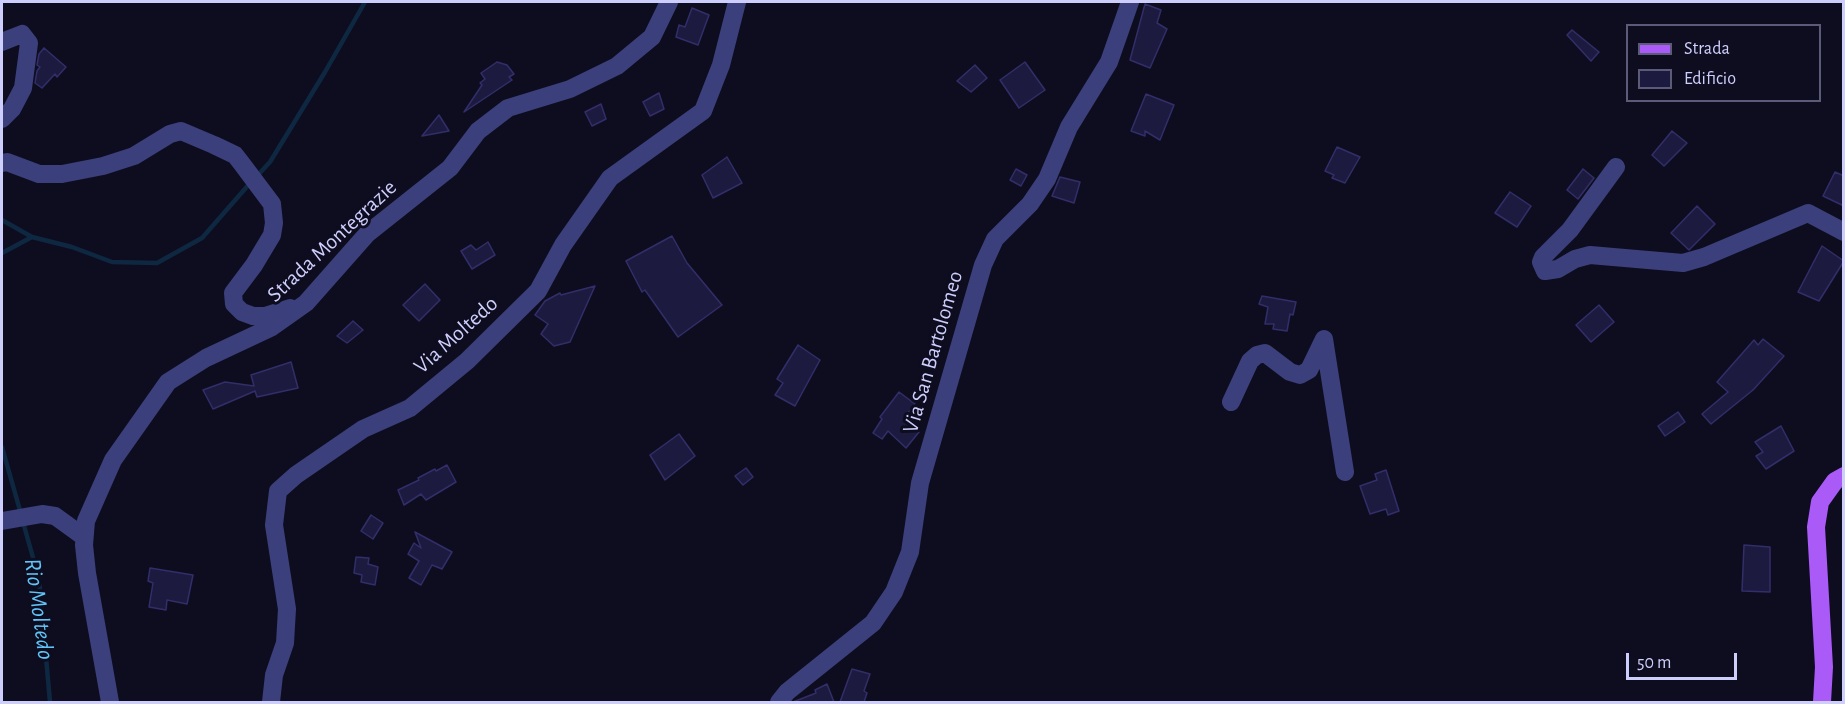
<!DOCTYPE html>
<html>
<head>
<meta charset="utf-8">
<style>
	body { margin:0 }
	#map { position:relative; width:1845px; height:704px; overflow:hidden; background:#0e0d1f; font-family:"Alegreya Sans",sans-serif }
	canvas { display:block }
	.frame { position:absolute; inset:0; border:3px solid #cecefd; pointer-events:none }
	.legend { position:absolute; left:1626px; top:24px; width:195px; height:78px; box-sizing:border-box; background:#0e0d1f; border:2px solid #5b5a78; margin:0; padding:8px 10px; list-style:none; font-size:18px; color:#cecefd }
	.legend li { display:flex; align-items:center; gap:12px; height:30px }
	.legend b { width:30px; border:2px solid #5b5a78 }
	.scale { position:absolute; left:1626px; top:653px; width:111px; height:27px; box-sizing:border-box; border:3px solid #cecefd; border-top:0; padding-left:8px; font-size:18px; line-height:21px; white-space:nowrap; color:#cecefd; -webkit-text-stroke:4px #0e0d1f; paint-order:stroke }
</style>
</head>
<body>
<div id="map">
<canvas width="1845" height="704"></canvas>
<div class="frame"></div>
<ul class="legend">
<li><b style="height:8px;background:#a95af7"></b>Strada</li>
<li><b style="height:16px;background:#1d1a3f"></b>Edificio</li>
</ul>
<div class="scale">50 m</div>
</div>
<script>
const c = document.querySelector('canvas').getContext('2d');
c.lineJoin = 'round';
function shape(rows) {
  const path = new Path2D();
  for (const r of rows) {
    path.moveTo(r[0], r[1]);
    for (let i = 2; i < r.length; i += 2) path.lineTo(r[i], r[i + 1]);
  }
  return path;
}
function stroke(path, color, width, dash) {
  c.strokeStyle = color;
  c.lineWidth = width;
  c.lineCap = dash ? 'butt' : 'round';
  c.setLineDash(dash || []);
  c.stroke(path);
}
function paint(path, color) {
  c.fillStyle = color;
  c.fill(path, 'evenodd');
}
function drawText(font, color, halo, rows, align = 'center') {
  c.font = font + ' "Alegreya Sans",sans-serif';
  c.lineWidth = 6;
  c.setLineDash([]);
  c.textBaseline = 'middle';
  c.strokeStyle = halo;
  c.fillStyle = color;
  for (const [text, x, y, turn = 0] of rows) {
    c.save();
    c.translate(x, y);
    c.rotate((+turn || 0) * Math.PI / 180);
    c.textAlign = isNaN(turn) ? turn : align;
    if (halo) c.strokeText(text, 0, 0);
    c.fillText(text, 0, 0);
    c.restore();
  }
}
stroke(shape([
	[257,176,270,162,325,72,365,2],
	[2,220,32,237],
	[2,253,32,237,72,247,112,262,157,263,202,238,251,182],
	[2,447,21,514],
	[23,522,39,579,50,702]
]), '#0e2842', 4.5);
const building = shape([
	[1145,4,1161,10,1157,23,1167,29,1150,68,1130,60,1145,4],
	[692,8,709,15,698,45,676,37,679,25,685,27,692,8],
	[1572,30,1599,52,1591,61,1567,35,1572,30],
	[44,48,66,67,57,77,55,74,42,88,35,83,37,71,40,67,37,65,39,54,44,48],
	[497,62,507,65,514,74,509,77,512,80,464,112,482,85,480,83,485,79,481,73,497,62],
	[1025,62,1045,90,1019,108,1000,80,1025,62],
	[975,65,987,78,971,92,957,81,975,65],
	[659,93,664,109,650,116,643,102,659,93],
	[1146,94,1174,105,1160,140,1145,131,1145,136,1131,131,1146,94],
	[601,104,606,119,592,126,585,112,601,104],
	[439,115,449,131,422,136,439,115],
	[1672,131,1687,143,1664,166,1652,155,1672,131],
	[1337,147,1360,157,1345,183,1332,178,1334,175,1325,171,1337,147],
	[727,157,742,183,713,198,702,175,727,157],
	[1016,169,1027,175,1021,186,1010,180,1016,169],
	[1583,169,1594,178,1578,199,1567,190,1583,169],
	[1835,172,1844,176,1844,206,1823,196,1835,172],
	[1060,177,1080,182,1074,203,1052,196,1060,177],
	[1510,192,1531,206,1517,227,1495,213,1510,192],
	[1697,206,1715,224,1689,250,1671,233,1697,206],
	[672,236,687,263,722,305,678,337,645,290,642,292,626,261,672,236],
	[488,242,495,255,472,269,461,251,471,245,476,250,488,242],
	[1822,246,1844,261,1819,301,1798,292,1822,246],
	[425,284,440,300,419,321,403,305,425,284],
	[595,286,570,342,554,346,541,334,548,324,535,315,545,301,560,293,561,295,595,286],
	[1262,296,1296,302,1293,315,1290,314,1287,331,1273,329,1274,324,1265,324,1268,307,1259,304,1262,296],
	[1599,305,1614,322,1591,342,1576,325,1599,305],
	[353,321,363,330,347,343,337,336,353,321],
	[1763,339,1784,356,1753,390,1711,424,1702,414,1728,392,1717,382,1754,340,1758,345,1763,339],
	[798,345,820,360,795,406,775,395,783,383,777,379,798,345],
	[291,362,298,388,257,397,255,391,213,409,203,390,225,382,254,386,251,375,291,362],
	[899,392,915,404,908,413,915,424,912,427,919,432,906,448,888,431,882,439,873,433,882,419,880,417,899,392],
	[1678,412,1685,422,1665,436,1658,426,1678,412],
	[1781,426,1794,451,1766,469,1756,456,1763,452,1755,442,1781,426],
	[679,434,695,456,665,480,650,455,679,434],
	[447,465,456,482,426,500,421,494,404,505,398,490,419,480,418,478,435,469,436,471,447,465],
	[746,468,753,477,743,485,735,476,746,468],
	[1386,470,1399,511,1388,515,1386,509,1370,514,1360,486,1377,480,1375,474,1386,470],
	[371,515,383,523,373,539,361,531,371,515],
	[415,532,452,552,442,569,432,565,421,585,409,578,419,561,408,554,414,543,421,548,415,532],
	[1744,545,1770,547,1770,592,1742,591,1744,545],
	[356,557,369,558,368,564,378,567,375,585,361,582,362,575,354,573,356,557],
	[150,568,193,575,187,604,167,600,166,610,149,607,153,583,148,581,150,568],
	[852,669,870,674,864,691,867,693,864,702,840,702,852,669],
	[827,684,834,702,793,702,816,693,815,690,827,684]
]);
paint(building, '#1d1a3f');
stroke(building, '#322e6a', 1.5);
stroke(shape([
	[2,42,22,34,29,43,23,88,12,109,2,119],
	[2,163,7,162,39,174,62,174,103,166,134,156,170,134,181,131,214,145,235,155,242,164,272,204,274,223,272,235,254,265,233,293,234,304,242,312,253,316,265,316,290,308],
	[1616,167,1570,230,1543,257,1541,262,1545,271,1558,269,1575,259,1590,255,1683,263,1704,257,1808,213,1844,232],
	[1231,402,1250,361,1257,355,1265,353,1290,372,1300,375,1309,370,1324,339,1345,472],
	[2,521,42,514,55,516,84,537],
	[110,702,87,573,84,545,86,521,113,460,168,382,206,358,272,327,306,303,367,234,450,168,478,131,508,108,570,89,617,66,652,37,669,2],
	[271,702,274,675,285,643,287,609,274,525,278,491,296,475,363,429,410,408,467,361,538,291,563,245,610,178,703,111,721,65,737,2],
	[779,702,787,692,873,623,894,592,910,552,920,483,983,265,995,239,1030,204,1047,179,1069,127,1109,62,1130,2]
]), '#3b407c', 18);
stroke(shape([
	[1822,702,1824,667,1816,527,1820,502,1835,481,1844,476]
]), '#a95af7', 18);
drawText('22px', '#cecefd', '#0e0d1f', [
	["Strada Montegrazie",332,241,-43],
	["Via Moltedo",456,335,-42],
	["Via San Bartolomeo",933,352,-74]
]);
drawText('italic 24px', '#61c4f8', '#0e0d1f', [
	["Rio Moltedo",39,609,82]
]);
</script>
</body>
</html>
